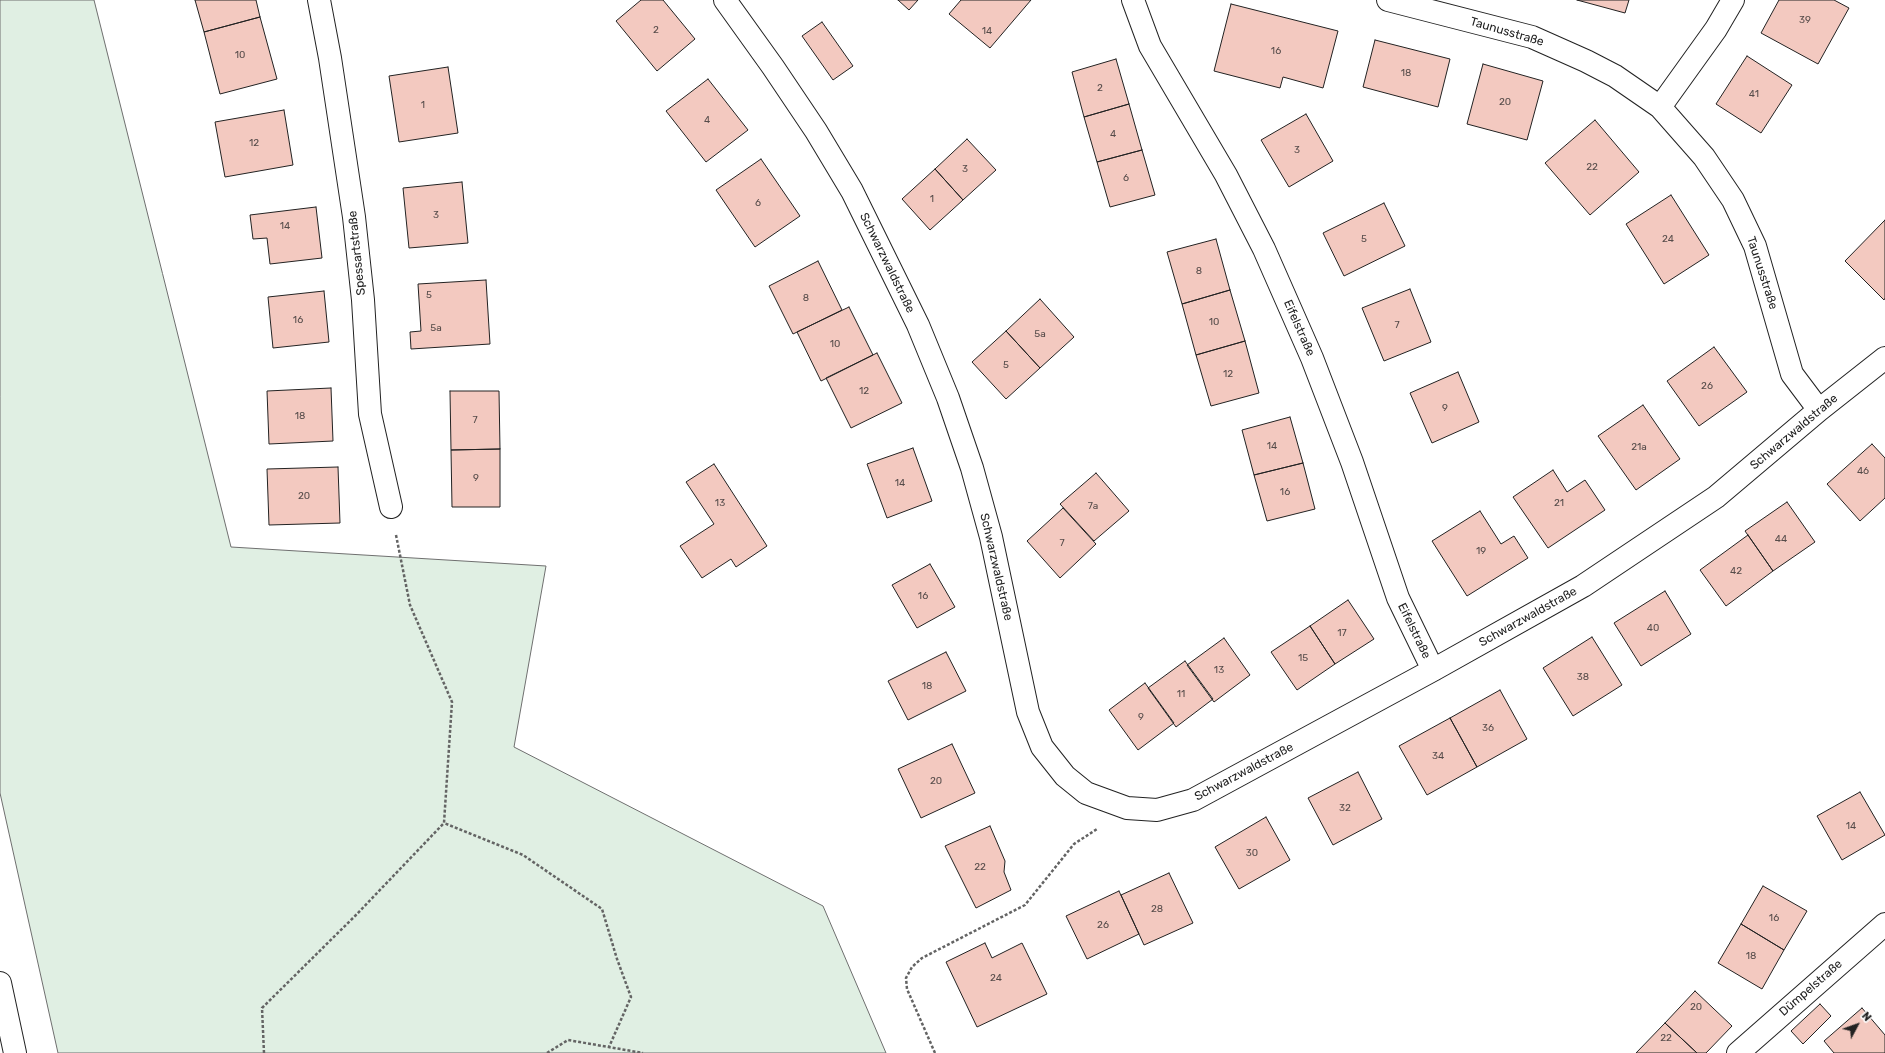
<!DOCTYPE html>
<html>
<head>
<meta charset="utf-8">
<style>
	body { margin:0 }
	#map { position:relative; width:1885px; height:1053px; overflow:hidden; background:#fff; font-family:Rubik,sans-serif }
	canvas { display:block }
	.north { position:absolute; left:1837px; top:1005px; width:40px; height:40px; -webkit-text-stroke:3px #fff; paint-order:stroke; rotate:49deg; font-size:11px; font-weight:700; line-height:16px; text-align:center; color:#222 }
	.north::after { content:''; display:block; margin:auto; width:14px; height:18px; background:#222; clip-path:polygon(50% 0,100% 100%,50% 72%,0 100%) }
</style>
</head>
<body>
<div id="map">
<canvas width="1885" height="1053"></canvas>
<div class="north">N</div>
</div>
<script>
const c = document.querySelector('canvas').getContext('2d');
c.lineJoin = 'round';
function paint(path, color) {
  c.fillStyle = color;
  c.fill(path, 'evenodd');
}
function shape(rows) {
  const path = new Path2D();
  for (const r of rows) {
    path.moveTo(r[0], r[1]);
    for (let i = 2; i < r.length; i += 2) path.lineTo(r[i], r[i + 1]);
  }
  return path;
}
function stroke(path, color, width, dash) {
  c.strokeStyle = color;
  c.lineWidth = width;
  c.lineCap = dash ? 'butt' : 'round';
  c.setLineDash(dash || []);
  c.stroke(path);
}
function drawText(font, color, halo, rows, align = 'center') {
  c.font = font + ' Rubik,sans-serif';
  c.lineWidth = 3;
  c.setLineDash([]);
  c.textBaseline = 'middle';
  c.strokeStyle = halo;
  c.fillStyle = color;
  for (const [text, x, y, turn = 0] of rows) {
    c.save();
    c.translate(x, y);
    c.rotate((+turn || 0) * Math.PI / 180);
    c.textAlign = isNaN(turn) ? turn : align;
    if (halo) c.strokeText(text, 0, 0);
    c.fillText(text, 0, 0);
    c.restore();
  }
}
const green = shape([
	[0,0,94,0,231,547,546,566,514,747,823,906,886,1053,58,1053,0,793,0,0]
]);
paint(green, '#e0efe3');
stroke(green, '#6f6f6f', 1);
const building = shape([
	[195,0,256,0,260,17,204,32,195,0],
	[641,0,663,0,695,39,657,71,616,21,641,0],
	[898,0,918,0,909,10,898,0],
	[961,0,1031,0,990,48,949,14,961,0],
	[1577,0,1629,0,1625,13,1577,0],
	[1779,0,1834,0,1849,8,1818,64,1761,33,1779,0],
	[1231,4,1338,31,1323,88,1283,77,1280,88,1214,71,1231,4],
	[260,17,277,79,220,94,204,32,260,17],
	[822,22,853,66,833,80,802,36,822,22],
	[1375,40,1450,59,1438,107,1363,87,1375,40],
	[1747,56,1792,85,1761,133,1716,104,1747,56],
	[1116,59,1129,104,1084,117,1072,72,1116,59],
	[1483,64,1543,81,1527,140,1467,124,1483,64],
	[448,67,458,133,399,142,389,76,448,67],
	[708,79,748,130,706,162,666,111,708,79],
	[1129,104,1142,150,1097,162,1084,117,1129,104],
	[284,110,293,165,225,177,215,122,284,110],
	[1306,114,1333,161,1289,187,1261,140,1306,114],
	[1595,120,1639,172,1590,215,1545,163,1595,120],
	[967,139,996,170,963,200,935,169,967,139],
	[1142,150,1155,195,1110,207,1097,162,1142,150],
	[761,159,800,216,755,247,716,190,761,159],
	[935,169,963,200,930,230,902,199,935,169],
	[462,182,468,243,409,248,403,188,462,182],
	[1671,195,1709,255,1664,284,1626,224,1671,195],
	[1384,203,1405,246,1344,276,1323,233,1384,203],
	[316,207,322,258,270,264,267,238,253,239,250,215,316,207],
	[1885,220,1885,298,1884,300,1845,261,1885,220],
	[1216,239,1230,290,1182,304,1167,252,1216,239],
	[818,261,842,310,793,334,769,286,818,261],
	[486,280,490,344,411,349,410,332,421,331,418,284,486,280],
	[1410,289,1431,342,1384,361,1362,308,1410,289],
	[1230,290,1245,341,1196,355,1182,304,1230,290],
	[324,291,329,342,273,348,268,297,324,291],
	[1040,299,1074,337,1040,368,1006,331,1040,299],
	[849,307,873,355,821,381,797,332,849,307],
	[1006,331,1040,368,1006,399,972,362,1006,331],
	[1245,341,1259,393,1211,406,1196,355,1245,341],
	[1714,347,1747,392,1699,426,1667,381,1714,347],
	[877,353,902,403,851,428,826,378,877,353],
	[1458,372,1479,422,1432,443,1410,393,1458,372],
	[331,388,333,441,269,444,267,391,331,388],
	[450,391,499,391,500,449,451,450,450,391],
	[1643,405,1680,459,1636,490,1598,436,1643,405],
	[1290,417,1303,463,1254,475,1242,430,1290,417],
	[1872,444,1885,458,1885,498,1860,521,1827,484,1872,444],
	[913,448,932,501,887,518,867,464,913,448],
	[500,449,500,507,452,507,451,450,500,449],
	[1303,463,1315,509,1267,521,1254,475,1303,463],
	[714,464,767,546,736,567,731,559,702,578,680,546,714,524,686,482,714,464],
	[338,467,340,523,269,525,267,469,338,467],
	[1553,470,1567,492,1585,480,1605,510,1548,548,1513,497,1553,470],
	[1096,473,1129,511,1094,541,1060,504,1096,473],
	[1787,502,1815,542,1773,571,1745,531,1787,502],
	[1063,508,1096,544,1060,578,1027,541,1063,508],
	[1480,511,1501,544,1514,536,1528,558,1467,596,1432,541,1480,511],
	[1748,535,1773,571,1726,606,1700,570,1748,535],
	[930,564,955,607,917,628,892,585,930,564],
	[1665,591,1691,634,1641,666,1614,623,1665,591],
	[1348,600,1374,639,1335,664,1310,626,1348,600],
	[1310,626,1335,664,1297,690,1271,652,1310,626],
	[1592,637,1622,685,1573,716,1543,668,1592,637],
	[1224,638,1250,675,1214,702,1187,665,1224,638],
	[946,652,966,691,908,720,888,681,946,652],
	[1185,661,1213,699,1176,727,1148,688,1185,661],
	[1145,683,1174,723,1138,750,1109,710,1145,683],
	[1500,690,1527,739,1477,767,1450,718,1500,690],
	[1450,718,1477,767,1427,795,1399,746,1450,718],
	[952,744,975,793,921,818,898,769,952,744],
	[1358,772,1382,819,1333,845,1308,798,1358,772],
	[1860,792,1885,835,1842,860,1817,816,1860,792],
	[1266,817,1290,860,1239,889,1215,847,1266,817],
	[990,826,1005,861,1004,872,1011,890,976,908,945,846,990,826],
	[1169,873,1193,923,1144,945,1121,895,1169,873],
	[1763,886,1807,911,1784,950,1741,924,1763,886],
	[1119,891,1139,934,1087,959,1066,916,1119,891],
	[1741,924,1784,950,1762,989,1718,963,1741,924],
	[985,943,992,958,1022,943,1047,994,977,1027,946,962,985,943],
	[1695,991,1732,1026,1706,1053,1697,1053,1665,1023,1695,991],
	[1820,1004,1831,1016,1803,1044,1791,1031,1820,1004],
	[1862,1008,1885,1035,1885,1053,1834,1053,1824,1041,1862,1008],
	[1665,1023,1697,1053,1636,1053,1665,1023]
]);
paint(building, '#f3c9c0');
stroke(building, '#222', 1);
const minor = shape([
	[319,0,330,58,354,217,363,300,370,414,391,507],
	[725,0,773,67,816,131,852,191,918,325,948,398,972,468,991,537,1028,712,1042,747,1065,776,1086,793,1127,808,1157,810,1193,800,1433,670,1583,586,1716,497,1819,410,1885,358],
	[1133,0,1150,46,1226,175,1264,249,1312,358,1352,462,1398,598,1433,670],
	[1388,0,1532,37,1586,61,1615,76,1660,107,1704,157,1733,200,1755,246,1792,374,1819,410],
	[1660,107,1716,29,1733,0],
	[1738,1053,1885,924]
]);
const motorway = shape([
	[0,983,15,1053]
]);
stroke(minor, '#222', 24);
stroke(motorway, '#222', 24);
stroke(shape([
	[396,535,410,605,452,702,444,823,523,855,602,909,617,959,631,997,609,1047],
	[264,1053,262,1008,356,915,444,823],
	[547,1053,568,1040,643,1053],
	[935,1053,907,989,906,978,912,967,922,958,1025,905,1074,844,1097,829]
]), '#646464', 2.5, [3, 2]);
stroke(minor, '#fff', 22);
stroke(motorway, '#fff', 22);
drawText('10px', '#564c4a', null, [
	["39",1805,20],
	["2",656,30],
	["14",987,31],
	["16",1276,51],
	["10",240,55],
	["18",1406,73],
	["2",1100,88],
	["41",1754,94],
	["20",1505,102],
	["1",423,105],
	["4",707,120],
	["4",1113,134],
	["12",254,143],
	["3",1297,150],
	["22",1592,167],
	["3",965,169],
	["6",1126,178],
	["1",932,199],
	["6",758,203],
	["3",436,215],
	["14",285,226],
	["5",1364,239],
	["24",1668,239],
	["8",1199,271],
	["5",429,295],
	["8",806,298],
	["16",298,320],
	["10",1214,322],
	["7",1397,325],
	["5a",436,328],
	["5a",1040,334],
	["10",835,344],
	["5",1006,365],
	["12",1228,374],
	["26",1707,386],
	["12",864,391],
	["9",1445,408],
	["18",300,416],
	["7",475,420],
	["14",1272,446],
	["21a",1639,447],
	["46",1863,471],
	["9",476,478],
	["14",900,483],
	["16",1285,492],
	["20",304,496],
	["13",720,503],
	["21",1559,503],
	["7a",1093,506],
	["44",1781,539],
	["7",1062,543],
	["19",1481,551],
	["42",1736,571],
	["16",923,596],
	["40",1653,628],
	["17",1342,633],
	["15",1303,658],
	["13",1219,670],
	["38",1583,677],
	["18",927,686],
	["11",1181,694],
	["9",1141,717],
	["36",1488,728],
	["34",1438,756],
	["20",936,781],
	["32",1345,808],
	["14",1851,826],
	["30",1252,853],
	["22",980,867],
	["28",1157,909],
	["16",1774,918],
	["26",1103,925],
	["18",1751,956],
	["24",996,978],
	["20",1696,1007],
	["22",1666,1038]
]);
drawText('12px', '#222', '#fff', [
	["Taunusstraße",1507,32,16],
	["Spessartstraße",357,253,-96],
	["Schwarzwaldstraße",887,263,64],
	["Taunusstraße",1762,273,72],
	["Eifelstraße",1299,328,66],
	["Schwarzwaldstraße",1794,432,-40],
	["Schwarzwaldstraße",996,567,77],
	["Schwarzwaldstraße",1528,617,-29],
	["Eifelstraße",1414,631,64],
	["Schwarzwaldstraße",1244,772,-28],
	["Dümpelstraße",1811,988,-41]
]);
</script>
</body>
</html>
